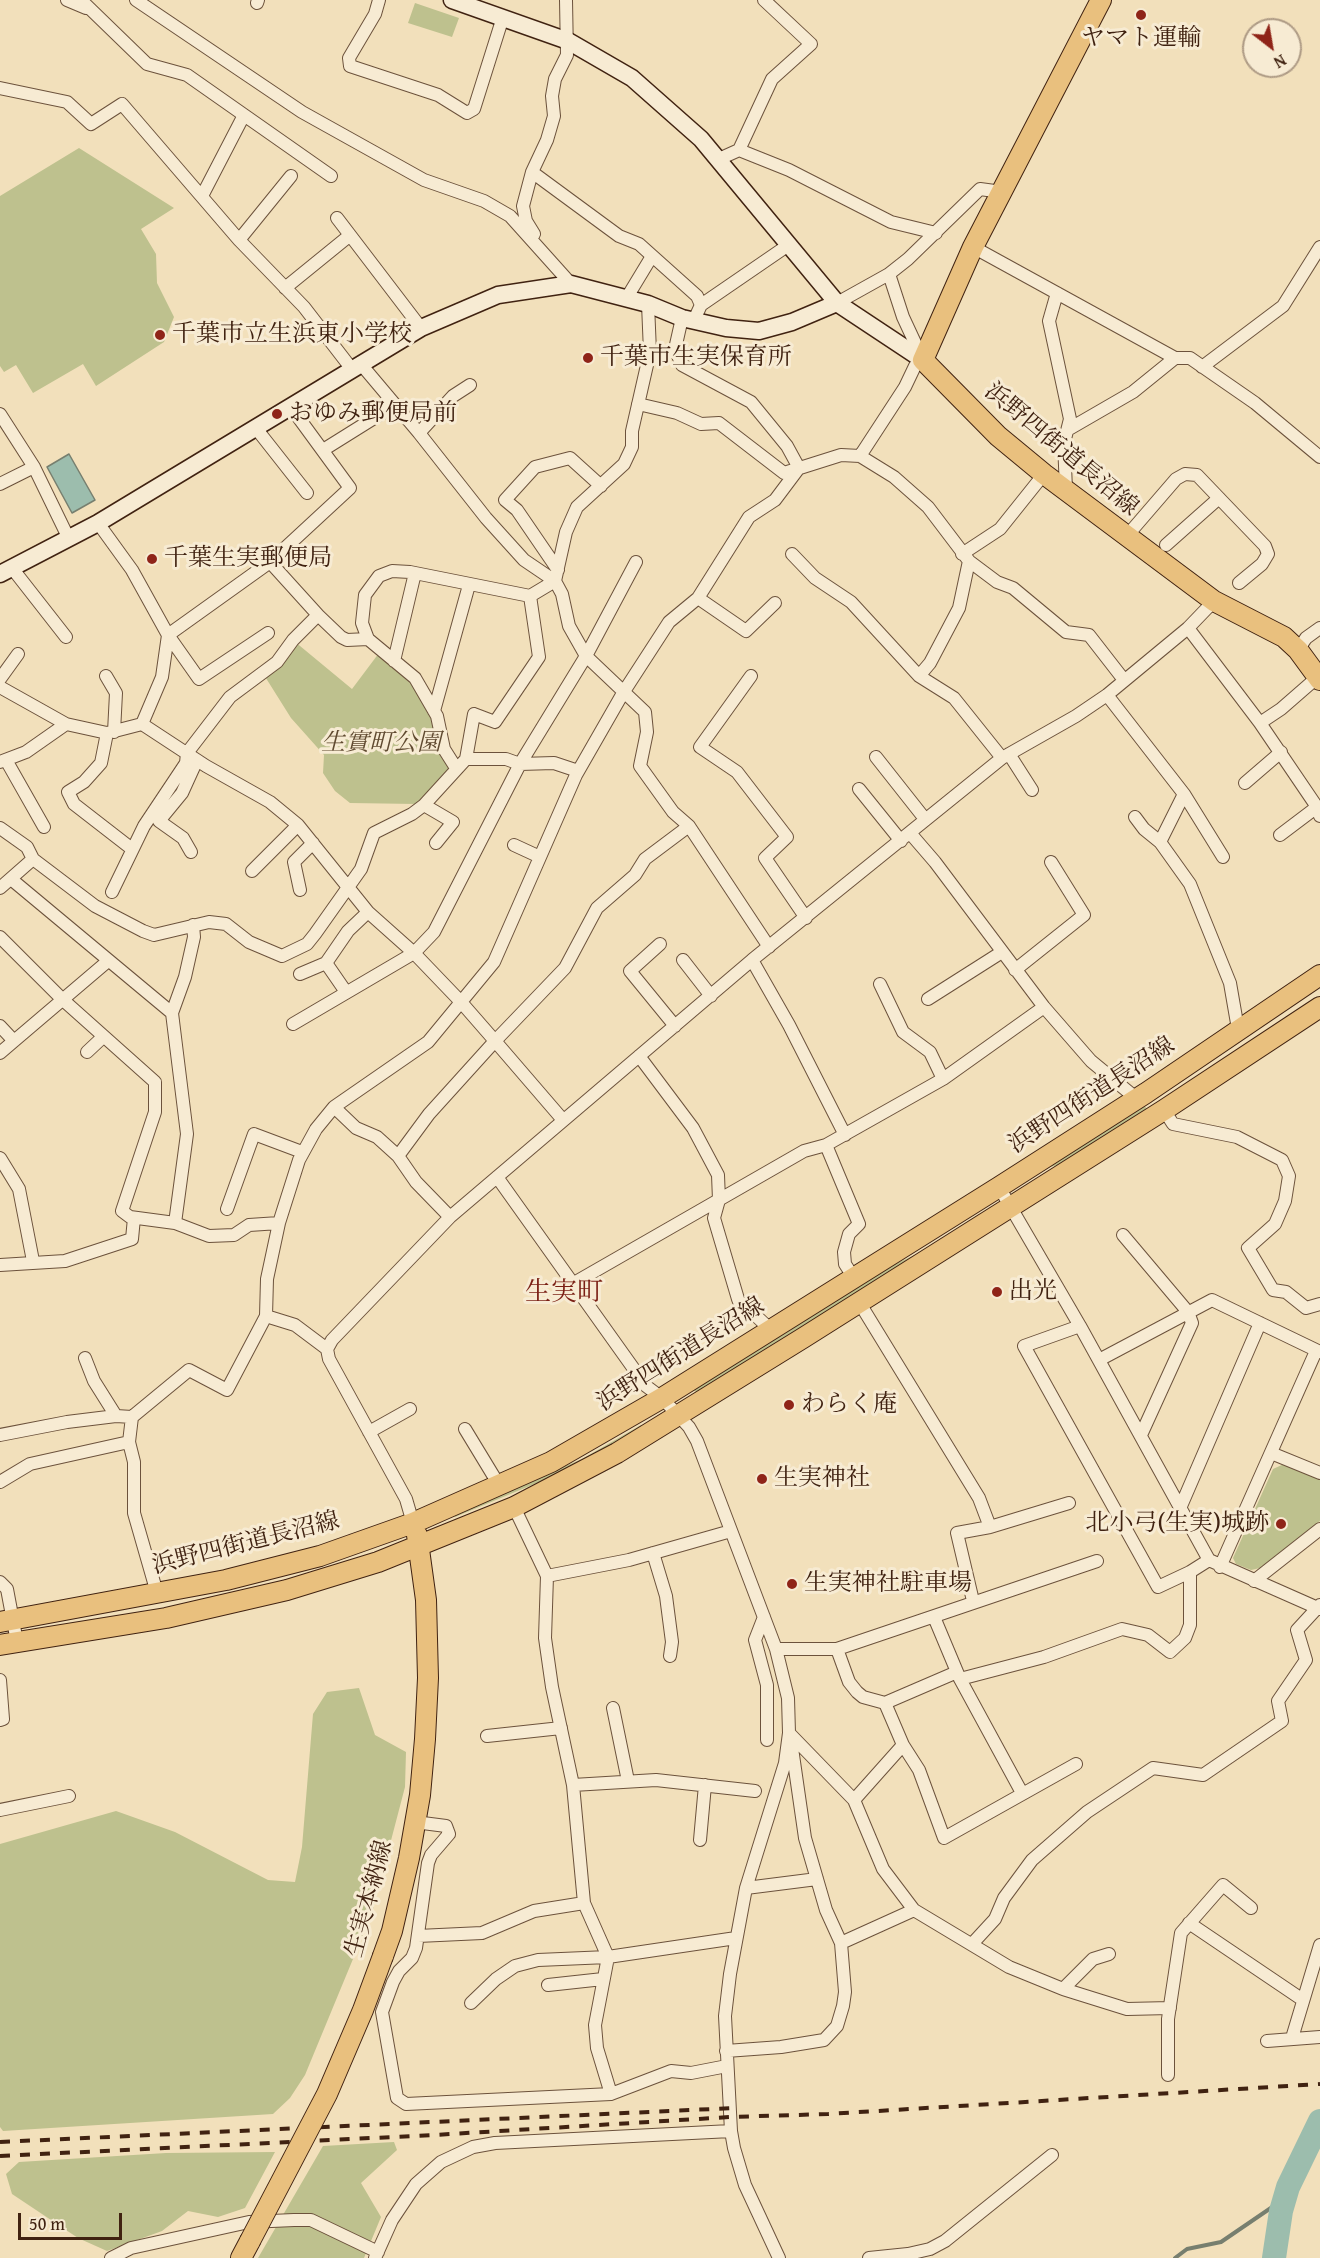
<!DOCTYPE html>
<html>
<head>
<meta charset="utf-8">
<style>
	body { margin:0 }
	#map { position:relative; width:1320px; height:2258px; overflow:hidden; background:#f2e0bb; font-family:"Gentium Book Plus",serif }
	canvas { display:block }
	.north { position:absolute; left:1242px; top:18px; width:60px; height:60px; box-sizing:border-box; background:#f7ebd3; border:2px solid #ae9b85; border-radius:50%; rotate:149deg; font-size:16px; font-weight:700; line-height:24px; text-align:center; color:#402211 }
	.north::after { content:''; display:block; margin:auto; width:21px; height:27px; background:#8f2418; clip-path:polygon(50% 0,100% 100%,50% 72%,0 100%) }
	.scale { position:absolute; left:18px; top:2213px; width:104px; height:27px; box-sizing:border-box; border:3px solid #402211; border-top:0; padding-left:8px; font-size:18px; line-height:21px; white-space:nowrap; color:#402211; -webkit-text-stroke:4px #f7ebd3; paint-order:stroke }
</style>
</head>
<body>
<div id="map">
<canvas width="1320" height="2258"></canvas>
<div class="north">N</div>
<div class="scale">50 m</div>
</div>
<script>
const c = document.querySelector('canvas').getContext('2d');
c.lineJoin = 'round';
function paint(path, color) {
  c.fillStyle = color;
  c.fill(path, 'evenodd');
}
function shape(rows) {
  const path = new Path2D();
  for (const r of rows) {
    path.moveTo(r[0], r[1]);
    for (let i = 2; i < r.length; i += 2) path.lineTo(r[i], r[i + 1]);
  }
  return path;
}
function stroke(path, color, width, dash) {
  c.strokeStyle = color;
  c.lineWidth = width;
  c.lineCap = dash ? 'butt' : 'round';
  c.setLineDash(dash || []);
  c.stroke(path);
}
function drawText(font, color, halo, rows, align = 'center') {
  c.font = font + ' "Gentium Book Plus","Noto Serif JP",serif';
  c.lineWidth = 6;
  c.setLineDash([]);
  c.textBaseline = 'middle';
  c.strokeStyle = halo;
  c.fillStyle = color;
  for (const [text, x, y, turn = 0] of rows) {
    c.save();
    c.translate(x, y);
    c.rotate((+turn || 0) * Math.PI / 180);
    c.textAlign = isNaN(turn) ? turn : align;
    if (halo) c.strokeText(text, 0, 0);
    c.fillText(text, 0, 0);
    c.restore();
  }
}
paint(shape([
	[415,3,459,18,452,37,408,23],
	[79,148,174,208,141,229,156,254,157,283,174,317,164,342,96,386,83,364,33,393,16,365,4,372,0,366,0,196],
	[294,641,352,689,379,653,411,680,426,701,452,768,427,799,416,804,350,803,335,791,323,773,324,755,291,718,264,675],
	[1142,1103,1147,1109,1069,1162,1050,1167,1031,1178],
	[979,1214,981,1218,698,1393,693,1390,865,1278,917,1254],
	[641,1425,643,1428,561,1473,455,1517,453,1514,582,1459],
	[1284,1464,1320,1478,1320,1521,1260,1568,1251,1570,1236,1564,1233,1558,1273,1469],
	[359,1688,375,1735,406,1752,405,1787,372,1913,305,2075,290,2098,273,2114,3,2131,0,2127,0,1844,116,1811,175,1832,268,1880,295,1882,302,1847,313,1714,327,1692],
	[394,2142,397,2150,361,2183,381,2217,364,2258,258,2258,323,2146],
	[275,2152,245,2208,218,2217,188,2211,162,2231,107,2251,78,2238,12,2194,6,2174,19,2162,166,2153]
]), '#bec18e');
const water = shape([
	[69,454,95,500,72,513,47,467,69,454]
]);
paint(water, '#9cbdad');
stroke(water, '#777f6f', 1.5);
stroke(shape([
	[1175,2258,1187,2249,1221,2242,1284,2199]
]), '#777f6f', 4);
stroke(shape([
	[1274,2258,1281,2211,1288,2187,1320,2121]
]), '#9cbdad', 24);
const street = shape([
	[67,0,86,8],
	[81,0,147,64,187,75,244,115,202,196],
	[136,0,302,112,424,180,484,201,510,216,571,284],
	[379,0,375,14,349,58,350,66,438,95,467,113,474,109,503,17],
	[257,3,258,0],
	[0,88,67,102,91,124,122,104,239,240,304,307,351,368],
	[244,115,331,176],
	[739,150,772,79,811,44,764,0],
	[719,159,739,150,789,170,891,222,936,233],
	[532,172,619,236,639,244,697,296,701,305,694,320],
	[337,218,421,328],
	[534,234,526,221,523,206,532,172,547,140,554,116,552,96,555,79,567,55,566,0],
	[239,240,291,176],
	[973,247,1175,358,1190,358,1255,403,1320,457],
	[285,288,349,236],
	[1057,293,1049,321,1070,419,1064,443,1066,489],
	[626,299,652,256],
	[837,303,889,274,908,259,980,189,1002,192],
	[701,305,787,246],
	[682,318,675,349,682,365,751,402,787,446,799,468,775,500,749,517,698,598],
	[360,363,419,433],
	[1202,367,1283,306,1320,247],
	[470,385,453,396,419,433,486,518,524,560,555,581,562,594,569,626,586,656,645,712,647,732,640,766,673,812,689,826,769,947],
	[638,404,677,413,701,424,719,423,784,473,841,455,860,456,894,477,928,507,969,561,997,582,1013,588,1066,632,1089,635,1124,680],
	[0,414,34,467,69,539],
	[255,427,307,493],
	[1069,429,1133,392,1175,358],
	[323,450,395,405],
	[860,456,905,387,915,366,923,360,903,317,889,274],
	[0,484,34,467],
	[98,523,132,570,168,635,199,679,268,633],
	[1126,537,1176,479,1185,474,1197,475,1265,546,1268,554,1262,564,1239,583],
	[1166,545,1219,498],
	[792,554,815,578,851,602,919,676,954,698,1002,758],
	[962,554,1000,529,1044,474],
	[12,568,66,637],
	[558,570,517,510,505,500,535,467,570,458,601,486],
	[318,615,341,637,347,640,368,639],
	[1188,628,1260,723,1317,807,1320,816],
	[1298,650,1306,638,1320,628],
	[394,661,415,573],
	[106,676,116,693,114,732],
	[751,676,700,747,737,772,787,837,765,858,806,918],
	[919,676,930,663,959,608,969,561],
	[0,679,18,654],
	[0,687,66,724,107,733,142,724,162,677,168,635,270,562],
	[1107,695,1184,794,1223,857],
	[434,711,469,585],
	[1260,723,1281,709,1320,675],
	[142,724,206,766,270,802,298,825,368,912,414,953,461,1002,494,962,576,775,623,693,669,622,698,598,746,631,775,603],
	[107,733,101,763,84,782,68,792,74,804,132,849],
	[1009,754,1032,790],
	[876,757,925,819],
	[466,759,474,714,495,722,539,657,530,596],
	[6,760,44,827],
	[0,762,26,752,66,724],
	[456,768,444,749,437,716,415,678,368,639,362,623,365,595,379,576,392,571,410,572,530,596,555,581,566,532,577,507,624,464,632,447,632,431,650,352,648,304],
	[1245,783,1281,752],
	[859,789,901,841],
	[424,805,453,822,436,843],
	[1135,817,1144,829,1160,842,1190,884,1230,983,1238,1029],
	[0,828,27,847,33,859,0,888],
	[910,833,935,862,1044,1007,1091,1061,1137,1099],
	[1280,835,1317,807],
	[1160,842,1184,794],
	[514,845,540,857],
	[191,852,183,838,159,821,182,793,197,760],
	[33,859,95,906,143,931,154,935,209,922,226,924,249,942,282,956,307,944,315,934,361,869,374,833,412,814,424,805,466,759,506,759,520,764,554,763,578,771],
	[252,871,298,825],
	[11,879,172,1013,187,1134,175,1223],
	[300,890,294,862,313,843],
	[112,892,144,826,186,763,187,753,230,697,277,662,293,640,318,615,270,562,350,488,290,406],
	[0,937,62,999,155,1082,155,1112,122,1211,130,1217,175,1223,209,1236,234,1235,249,1225,279,1223],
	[660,944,630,971,675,1026],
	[683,960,711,996],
	[752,960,789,1025,845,1135],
	[326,963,346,992],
	[1015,970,1084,915,1051,862],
	[300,974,326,963,348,931,368,912],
	[880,984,903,1032,930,1052,943,1079],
	[928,999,1002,952],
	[172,1013,185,977,194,937,193,925],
	[293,1024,414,953,434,932,520,764,586,656,636,562],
	[0,1026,14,1041,0,1053],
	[14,1041,108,961],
	[87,1052,103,1037],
	[639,1056,693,1128,718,1175,719,1200,714,1218,738,1299,743,1312,755,1315,771,1330],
	[1164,1110,1173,1124,1237,1137,1282,1160,1289,1176,1285,1201,1275,1224,1248,1248,1273,1290,1286,1292,1306,1308,1320,1304],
	[563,1120,495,1041,461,1002,428,1042,334,1107,356,1128,377,1137,398,1156,429,1114,495,1041,565,968,597,908,635,875,645,859,689,826],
	[826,1145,859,1224,849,1234,844,1252,845,1264,854,1278],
	[398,1156,416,1182,450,1217],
	[0,1158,19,1189,33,1261],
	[497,1177,646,1386,662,1398,689,1427,697,1441,776,1649,788,1698,789,1733,785,1763,746,1888,730,1974,725,2016,731,2131,734,2148,745,2185,779,2258],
	[999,1187,1080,1326,1209,1560,1320,1609],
	[227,1209,254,1134,302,1152],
	[1123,1235,1188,1312,1192,1323,1141,1435],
	[0,1265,65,1261,132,1239,134,1218],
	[574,1283,804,1151,826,1145,943,1079,1044,1007],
	[859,1302,979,1498,990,1527,957,1533,973,1601],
	[266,1316,295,1325,327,1349],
	[1080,1326,1024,1346,1158,1587,1190,1572,1209,1560],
	[85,1358,94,1381,116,1416],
	[1099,1360,1212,1300,1320,1352],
	[465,1429,499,1485],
	[369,1432,410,1409],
	[0,1435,67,1422,116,1416,132,1417],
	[1271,1453,1320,1473],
	[0,1482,30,1464,129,1442],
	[1181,1506,1260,1323],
	[514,1507,547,1576,545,1638,552,1687,573,1785,584,1903,608,1957,595,2025,597,2048,611,2094],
	[413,1523,406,1499,329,1359,327,1349,332,1340,450,1217,752,960,1002,758,1076,716,1107,695,1188,628,1214,601],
	[990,1527,1069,1503],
	[653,1553,666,1596,672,1642,670,1656],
	[1220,1567,1316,1351],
	[547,1576,629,1560,731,1531],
	[1254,1581,1320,1529],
	[0,1582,7,1589,17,1642],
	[157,1593,134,1513,134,1462,129,1442,132,1417,189,1370,227,1390,266,1316,267,1279,279,1223,299,1160,316,1129,334,1107],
	[764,1617,755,1640,767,1685,767,1740],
	[934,1617,960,1679,1022,1793],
	[776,1649,837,1649,1097,1561],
	[837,1649,849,1682,857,1692,863,1697,885,1703],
	[957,1672,885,1703,903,1745,919,1770,944,1838,1076,1764],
	[960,1679,1044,1657,1122,1629,1148,1635,1170,1652,1185,1638,1190,1625,1190,1572],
	[0,1680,3,1719,0,1720],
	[613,1708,628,1781],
	[789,1733,854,1800,883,1869,914,1910,1009,1967,1063,1989,1127,2009,1170,2008],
	[487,1736,561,1728],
	[573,1785,656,1780,755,1791],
	[854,1800,903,1745],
	[0,1810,69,1796],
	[415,1822,446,1826,449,1834,431,1855,428,1863,416,1948,412,1958,399,1971,393,1982,382,2012,397,2098,406,2104,611,2094,671,2071,691,2073,727,2066],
	[700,1840,705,1785],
	[746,1888,817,1879],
	[1189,1923,1303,2000],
	[418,1936,482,1933,534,1911,584,1903],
	[841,1943,914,1910],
	[972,1944,995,1919,1004,1898,1032,1860,1087,1812,1153,1768,1203,1775,1282,1721,1278,1701,1306,1660,1297,1630,1320,1605],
	[548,1985,603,1979],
	[1063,1989,1093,1959,1109,1954],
	[471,2003,496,1979,515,1966,538,1960,608,1957,736,1938],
	[1292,2038,1320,1945],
	[1267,2041,1320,2037],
	[726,2051,781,2047,824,2040,837,2026,843,2006,845,1992,841,1943,826,1910,805,1838,792,1748],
	[1168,2075,1168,2019,1181,1933,1223,1885,1251,1908],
	[111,2258,131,2248,249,2222,294,2220,311,2220,378,2252],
	[375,2258,392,2220,416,2184,441,2162,473,2147,495,2143,731,2131],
	[869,2258,908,2254,930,2249,945,2241,1052,2155]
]);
const secondary = shape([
	[452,0,568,41,632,78,701,139,837,303,923,360],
	[0,574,98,523,421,328,498,295,571,284,648,304,682,318,726,328,759,331,792,322,837,303]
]);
const primary = shape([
	[1101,0,973,247,923,360,998,436,1044,474,1214,601,1284,637,1298,650,1320,680],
	[0,1622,226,1580,320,1556,413,1523,551,1462,662,1398,999,1187,1146,1093,1320,975],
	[0,1645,166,1618,287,1590,378,1562,514,1507,617,1453,803,1338,1164,1110,1320,1007],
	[383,1956,392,1931,409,1858,420,1795,425,1739,428,1678,426,1600,417,1535],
	[241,2258,250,2241]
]);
stroke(street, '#6c523c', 14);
stroke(secondary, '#402211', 19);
stroke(primary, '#402211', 22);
stroke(street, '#f7ebd3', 12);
stroke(secondary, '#f7ebd3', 16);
stroke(primary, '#e9c07e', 20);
stroke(shape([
	[0,2142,734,2108],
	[0,2156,434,2135,730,2117,828,2114,1320,2084]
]), '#402211', 4, [10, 10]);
const primaryBridge = shape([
	[250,2241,327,2094,363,2010,383,1956]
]);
stroke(primaryBridge, '#402211', 22, []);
stroke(primaryBridge, '#e9c07e', 20);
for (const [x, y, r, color] of [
	[1141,15,6,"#8f2418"],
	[160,335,6,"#8f2418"],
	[588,358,6,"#8f2418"],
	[277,414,6,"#8f2418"],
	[152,559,6,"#8f2418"],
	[997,1292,6,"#8f2418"],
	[789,1405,6,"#8f2418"],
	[762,1479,6,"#8f2418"],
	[1281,1524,6,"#8f2418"],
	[792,1584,6,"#8f2418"]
]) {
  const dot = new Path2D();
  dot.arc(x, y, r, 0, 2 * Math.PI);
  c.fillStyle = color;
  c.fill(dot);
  stroke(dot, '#f7ebd3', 2);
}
drawText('24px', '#402211', '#f7ebd3', [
	["ヤマト運輸",1141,39,"center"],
	["千葉市立生浜東小学校",172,335],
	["千葉市生実保育所",600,358],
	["おゆみ郵便局前",289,414],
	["千葉生実郵便局",164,559],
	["出光",1009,1292],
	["わらく庵",801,1405],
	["生実神社",774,1479],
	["北小弓(生実)城跡",1269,1524,"right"],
	["生実神社駐車場",804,1584]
], 'left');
drawText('24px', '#402211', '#f7ebd3', [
	["浜野四街道長沼線",1061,450,40],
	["浜野四街道長沼線",1092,1096,-33],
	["浜野四街道長沼線",681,1355,-32],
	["浜野四街道長沼線",246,1544,-14],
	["生実本納線",370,1899,-75]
]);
drawText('italic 24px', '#604a30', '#f7ebd3', [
	["生實町公園",381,744]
]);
drawText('26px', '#7a1f14', '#f7ebd3', [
	["生実町",564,1293]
]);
</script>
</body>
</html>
